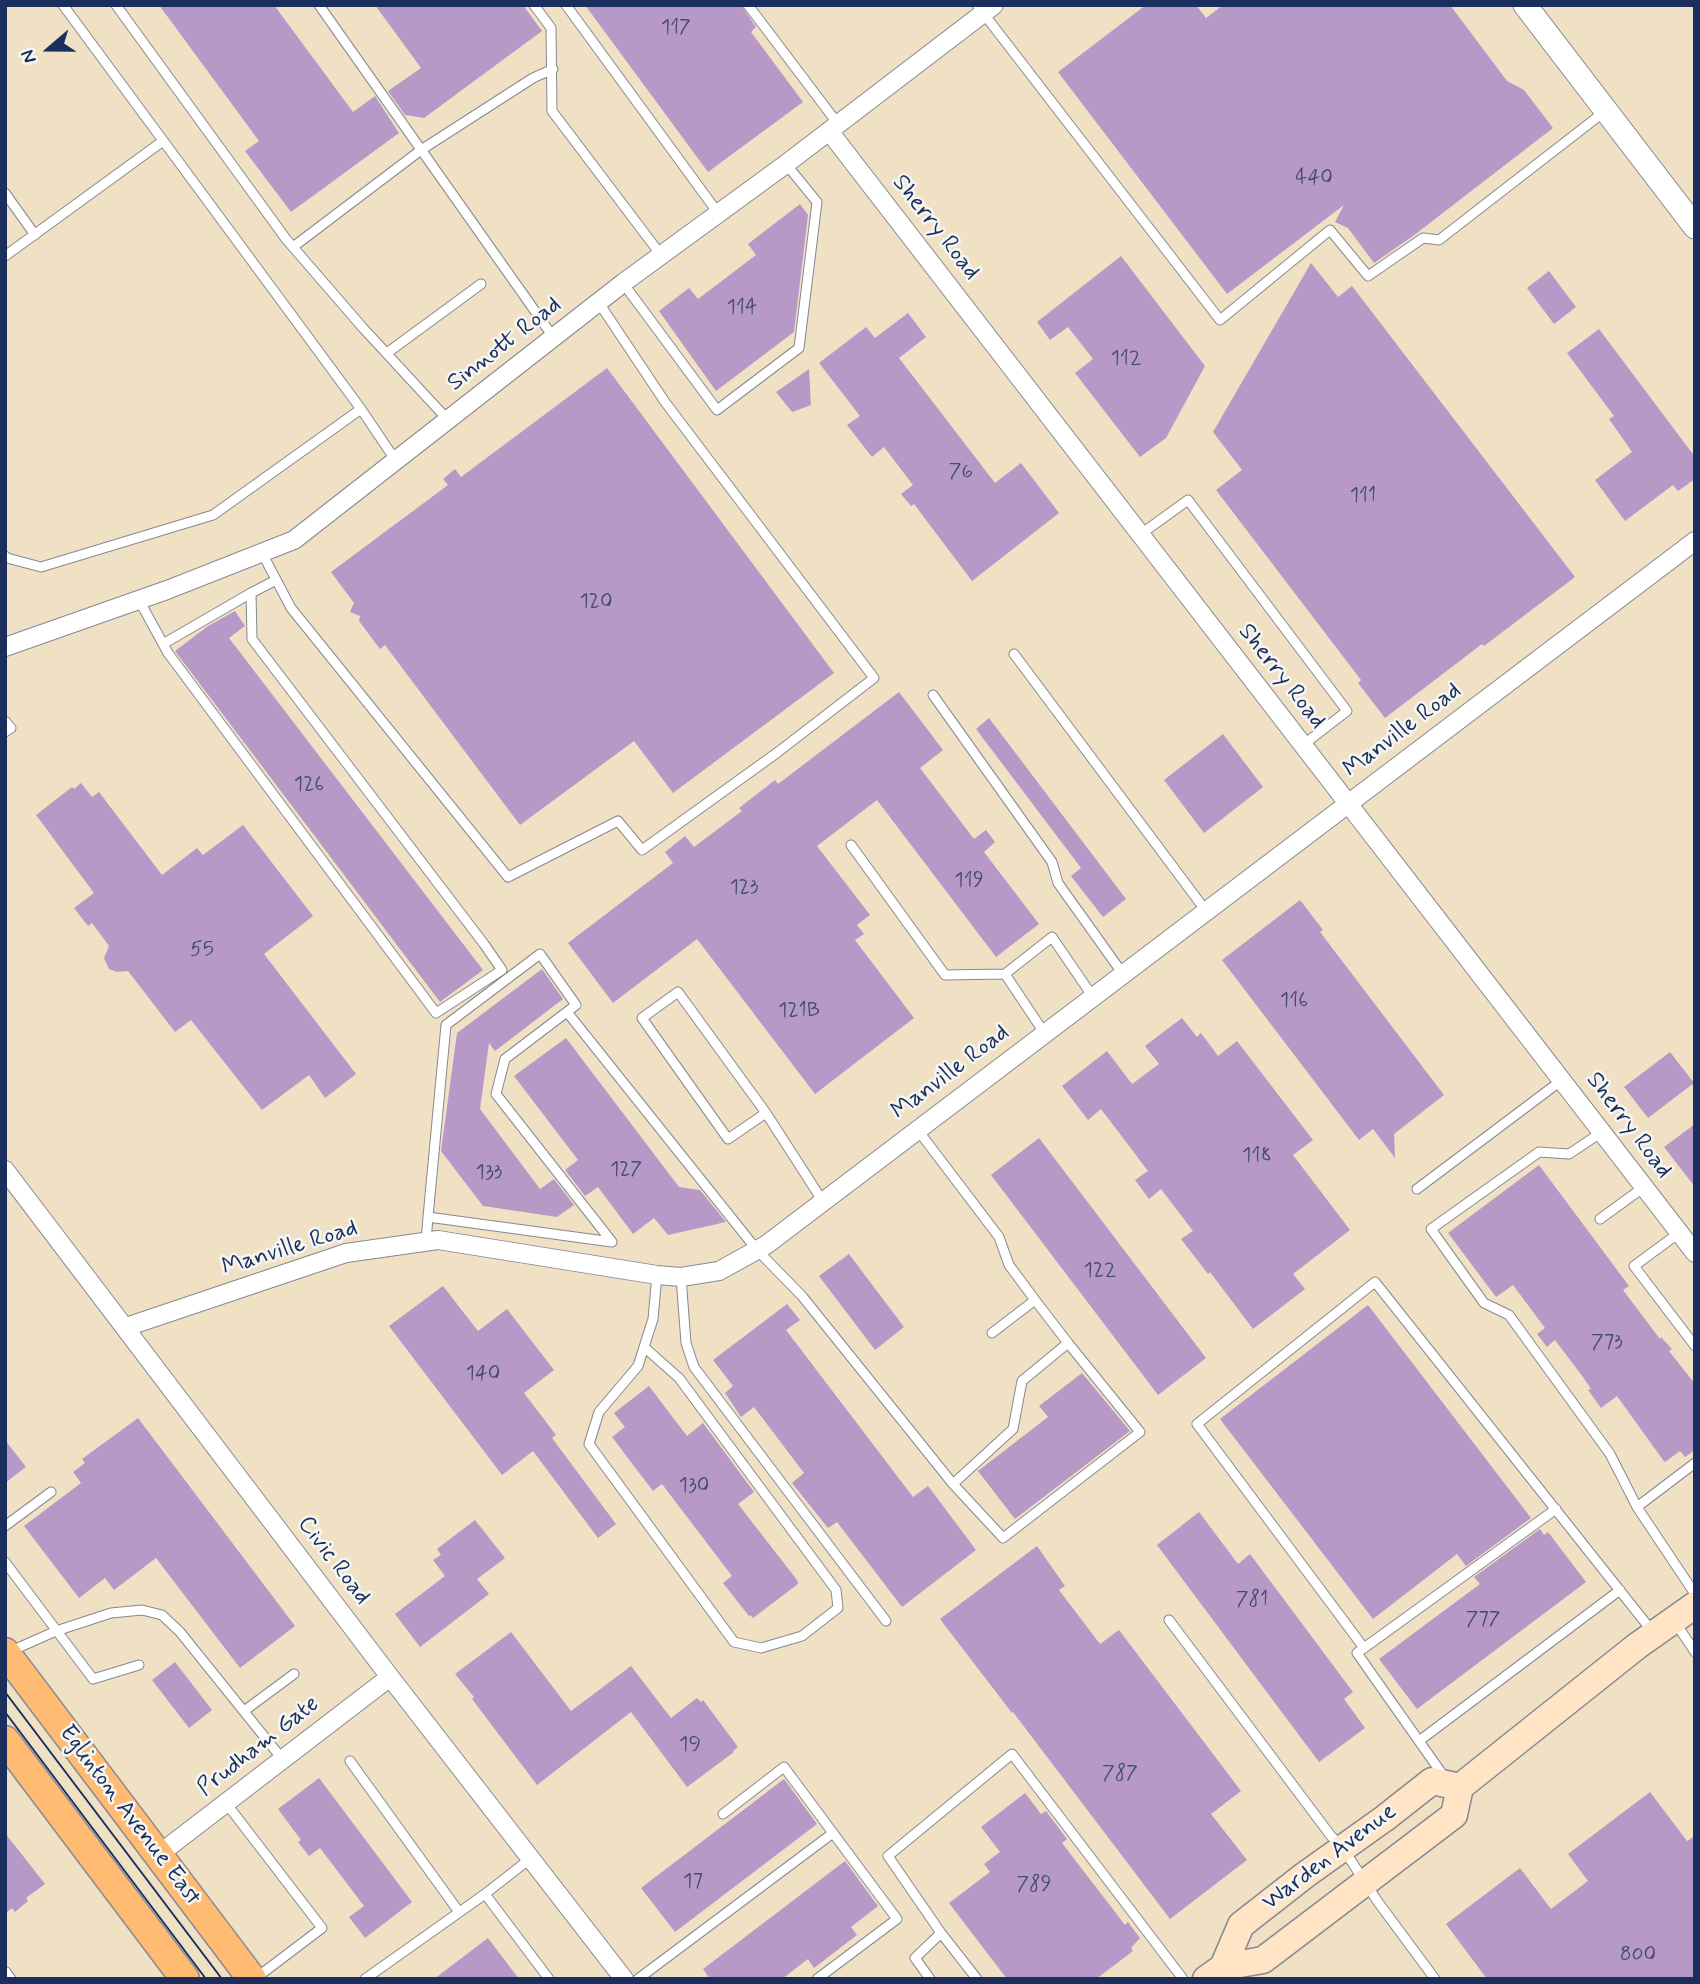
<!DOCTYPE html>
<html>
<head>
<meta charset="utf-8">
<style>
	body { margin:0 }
	#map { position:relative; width:1700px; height:1984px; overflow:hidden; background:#f0e1c5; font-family:Mynerve,sans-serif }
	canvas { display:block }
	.frame { position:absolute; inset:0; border:7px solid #1b2f5e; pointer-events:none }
	.north { position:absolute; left:14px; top:14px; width:70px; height:70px; -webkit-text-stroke:5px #f6f6f2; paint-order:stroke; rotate:250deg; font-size:19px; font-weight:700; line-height:28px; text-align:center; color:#1b2f5e }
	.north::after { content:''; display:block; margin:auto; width:24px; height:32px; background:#1b2f5e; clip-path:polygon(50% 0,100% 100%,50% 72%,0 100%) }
</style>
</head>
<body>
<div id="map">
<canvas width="1700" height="1984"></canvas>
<div class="frame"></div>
<div class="north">N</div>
</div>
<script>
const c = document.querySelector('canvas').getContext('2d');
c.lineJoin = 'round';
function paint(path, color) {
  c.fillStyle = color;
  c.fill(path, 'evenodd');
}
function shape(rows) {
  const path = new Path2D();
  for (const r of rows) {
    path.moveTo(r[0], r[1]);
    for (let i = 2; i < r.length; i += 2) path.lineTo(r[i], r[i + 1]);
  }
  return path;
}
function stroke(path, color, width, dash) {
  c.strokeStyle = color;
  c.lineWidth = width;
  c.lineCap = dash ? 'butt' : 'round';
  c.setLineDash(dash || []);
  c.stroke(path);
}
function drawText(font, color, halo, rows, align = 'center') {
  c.font = font + ' Mynerve,sans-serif';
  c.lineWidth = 5;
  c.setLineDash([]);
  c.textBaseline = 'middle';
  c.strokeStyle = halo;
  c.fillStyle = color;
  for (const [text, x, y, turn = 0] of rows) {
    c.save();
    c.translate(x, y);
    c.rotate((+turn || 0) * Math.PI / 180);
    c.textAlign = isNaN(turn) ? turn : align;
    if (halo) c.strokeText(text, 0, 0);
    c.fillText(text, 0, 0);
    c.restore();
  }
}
paint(shape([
	[159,5,274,5,353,112,375,96,399,133,291,212,245,151,259,141],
	[375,5,523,5,542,31,424,118,405,115,388,91,421,68],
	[585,5,741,5,756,27,751,32,803,102,708,172],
	[1146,5,1196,5,1206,18,1223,5,1450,5,1507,81,1524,90,1553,128,1413,236,1374,263,1348,228,1335,222,1344,205,1227,294,1058,72],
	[800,204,808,215,794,332,716,391,659,311,689,288,698,299,756,255,748,244],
	[1121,256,1205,366,1166,438,1140,457,1075,373,1093,359,1068,327,1050,340,1037,322],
	[1311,263,1338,297,1352,286,1575,577,1484,646,1482,644,1385,718,1358,683,1361,680,1216,490,1242,470,1213,432],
	[1549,271,1576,307,1554,324,1527,288],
	[908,313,926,337,899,358,995,483,1021,463,1059,513,972,581,914,504,911,506,901,494,913,485,884,447,872,457,847,425,860,416,819,363,866,327,875,338],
	[1599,329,1695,457,1695,479,1678,491,1673,485,1625,521,1595,480,1632,452,1609,419,1614,416,1567,353],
	[607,368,834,673,673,793,634,741,520,825,385,645,380,649,359,621,360,616,350,612,354,603,331,572,448,485,443,479,455,469,461,477],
	[809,369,811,405,792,412,776,392],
	[235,611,245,626,229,638,483,970,440,1002,175,651,208,626],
	[899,692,943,750,920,768,974,839,986,830,995,842,984,852,1039,924,996,957,877,800,817,846,870,915,857,925,864,934,855,940,914,1018,815,1094,697,939,613,1003,568,943,673,863,665,852,685,836,694,847,742,811,739,808,775,780,778,784],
	[989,718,1126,899,1103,917,1071,876,1081,868,976,729],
	[1223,734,1263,787,1204,833,1164,780],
	[81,783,92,797,99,792,162,875,197,848,203,855,243,825,313,916,264,954,356,1074,325,1098,309,1075,262,1110,191,1020,175,1032,128,971,117,972,109,969,104,958,109,946,92,923,88,926,74,908,94,893,36,815,72,787,74,789],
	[1300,900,1323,930,1320,932,1444,1095,1394,1134,1395,1158,1373,1129,1359,1140,1222,960],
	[542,969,563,999,495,1051,489,1043,480,1109,540,1189,554,1179,574,1205,557,1217,483,1206,441,1151,457,1033],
	[1182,1018,1197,1037,1201,1033,1218,1056,1237,1041,1313,1140,1293,1155,1350,1230,1293,1274,1305,1289,1253,1329,1210,1272,1208,1274,1181,1239,1193,1231,1161,1189,1149,1199,1135,1180,1148,1171,1101,1109,1088,1120,1062,1086,1107,1051,1132,1084,1159,1064,1145,1046],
	[566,1038,679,1187,700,1190,726,1222,668,1235,654,1218,633,1234,598,1187,585,1196,565,1170,578,1160,514,1076],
	[1670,1052,1694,1083,1648,1118,1624,1087],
	[1695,1124,1695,1187,1664,1147],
	[1039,1138,1206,1358,1158,1395,991,1175],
	[1539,1165,1629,1286,1623,1290,1660,1339,1661,1337,1672,1349,1669,1351,1695,1384,1695,1450,1685,1457,1680,1451,1665,1462,1663,1460,1617,1396,1601,1408,1588,1390,1591,1389,1583,1377,1555,1340,1547,1347,1537,1334,1545,1328,1513,1285,1496,1297,1448,1233],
	[849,1254,904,1327,875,1350,819,1276],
	[443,1286,478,1331,507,1309,554,1370,524,1393,556,1435,552,1438,616,1524,598,1538,533,1451,502,1475,389,1326],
	[787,1304,800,1320,786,1330,913,1497,928,1486,976,1550,902,1607,837,1522,828,1528,792,1483,804,1473,754,1407,741,1417,725,1393,733,1386,713,1360],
	[1368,1305,1531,1518,1466,1566,1457,1554,1373,1619,1220,1419],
	[1082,1373,1130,1431,1015,1519,978,1471,1048,1417,1039,1406],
	[649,1386,687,1436,703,1423,754,1492,738,1504,797,1580,798,1584,753,1618,750,1615,749,1616,723,1583,732,1576,662,1484,653,1491,612,1437,625,1427,614,1413],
	[138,1418,295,1626,240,1668,156,1558,114,1590,105,1578,79,1598,24,1526,81,1483,73,1472,85,1463,82,1459],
	[5,1440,26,1467,5,1483],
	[1199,1512,1238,1564,1250,1554,1353,1692,1344,1699,1365,1728,1319,1762,1157,1545],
	[475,1520,505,1558,477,1579,489,1594,420,1647,395,1614,445,1576,433,1560,441,1555,437,1549],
	[1540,1529,1544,1535,1548,1532,1586,1582,1417,1709,1379,1659,1480,1584,1474,1577],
	[1037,1546,1065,1586,1059,1590,1100,1644,1119,1630,1241,1791,1211,1814,1247,1860,1170,1919,1013,1712,1012,1713,940,1619],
	[511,1632,571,1711,631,1666,671,1718,697,1698,701,1702,703,1700,738,1747,733,1751,734,1752,687,1787,631,1712,537,1785,472,1699,474,1697,455,1674],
	[175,1662,212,1710,189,1728,152,1680],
	[319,1778,412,1902,365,1938,349,1917,364,1906,320,1848,309,1856,298,1842,301,1840,278,1809],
	[784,1779,817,1824,675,1932,641,1888],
	[1650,1792,1687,1841,1695,1836,1695,1979,1487,1979,1446,1924,1520,1868,1551,1909,1588,1881,1568,1854],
	[1025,1793,1041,1814,1046,1811,1067,1839,1062,1843,1125,1925,1128,1922,1140,1938,1131,1948,1133,1951,1096,1979,1007,1979,949,1903,990,1872,984,1864,1000,1852,981,1827],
	[5,1833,45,1884,26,1898,28,1901,15,1912,12,1908,5,1914],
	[845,1861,878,1906,851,1927,857,1935,814,1968,808,1959,782,1979,710,1979,703,1969],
	[488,1938,519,1979,434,1979]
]), '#b699c7');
const service = shape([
	[116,5,286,239,363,328,448,420],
	[319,5,554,338],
	[534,5,551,28,552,111,661,255],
	[566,5,718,213],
	[748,5,838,124],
	[977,5,1220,320,1330,230,1368,276,1423,238,1439,240,1604,112],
	[5,193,35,235],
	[293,247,421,150,533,78,553,69],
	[5,256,163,141],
	[623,283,717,410,799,348,817,202,786,164],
	[387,353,481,284],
	[361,409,396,461],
	[1141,534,1188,500,1347,711,1303,745],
	[262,553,291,608,508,877,618,821,642,850,778,752,874,678,665,402,599,303],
	[5,556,7,558,41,567,213,515,361,409,63,5],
	[139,600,168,653,436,1013,502,970,484,944,252,639,251,593,276,580],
	[163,644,251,593],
	[1014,654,1206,911],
	[933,695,1052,862,1058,883,1123,974],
	[5,721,11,728,5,732],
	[851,845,945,975,1005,974,1045,1034],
	[1005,974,1052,937,1093,997],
	[567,1012,757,1250,802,1296,953,1484,1003,1538,1140,1432,1068,1343],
	[766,1113,728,1139,642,1018,678,992,766,1113,822,1200],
	[917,1129,999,1237,1009,1265,1035,1300,992,1333],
	[1602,1132,1569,1154,1539,1152,1431,1229,1484,1303,1509,1315,1610,1454,1637,1507],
	[1417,1189,1562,1080],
	[1600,1219,1644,1187],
	[1679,1233,1634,1266,1695,1346],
	[426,1242,428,1217,446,1025,540,954,576,1005,505,1059,496,1094,612,1242,428,1217],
	[681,1277,686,1343,694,1367,886,1621],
	[644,1347,679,1378,836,1590,838,1608,802,1636,761,1648,734,1642,589,1444,599,1412,638,1366,644,1347,653,1319,657,1275],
	[1695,1463,1637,1507,1695,1594],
	[953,1484,1013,1429,1022,1381,1068,1343,1035,1300],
	[5,1526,51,1492],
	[5,1562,93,1679,139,1665],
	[1169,1620,1331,1836,1342,1847,1378,1902,1435,1979],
	[1675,1622,1695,1652],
	[1364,1648,1556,1509],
	[11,1651,56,1631,111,1613,142,1610,162,1615,180,1632,283,1760],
	[244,1711,294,1674],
	[1419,1741,1620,1590],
	[350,1761,459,1912],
	[1445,1778,1357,1653,1364,1648,1197,1424,1375,1282,1652,1631],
	[226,1803,322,1928,256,1978],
	[723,1814,784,1767,833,1833],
	[485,1894,531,1858],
	[941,1933,888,1856,1012,1754,1183,1979],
	[6,1972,11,1979],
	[365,1979,485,1894,549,1979],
	[638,1979,833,1833,897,1919,817,1979],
	[930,1979,915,1958,941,1933,977,1979]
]);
const minor = shape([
	[829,131,1695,1253],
	[5,647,167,590,294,540,623,283,786,164,994,5],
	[5,1170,390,1677,624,1979],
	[126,1327,346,1253,438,1240,657,1275,681,1277,719,1271,766,1245,1695,541],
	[158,1855,390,1677]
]);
const tertiary = shape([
	[1525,5,1695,227]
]);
const secondary = shape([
	[1223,1967,1241,1925,1305,1875,1385,1818,1432,1781,1460,1787],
	[1206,1979,1223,1967,1263,1960,1454,1815,1460,1787,1637,1646,1695,1605]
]);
const primary = shape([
	[5,1652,252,1979],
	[5,1740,185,1979]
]);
stroke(service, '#868892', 11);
stroke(minor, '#868892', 20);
stroke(tertiary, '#868892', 25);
stroke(secondary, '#868892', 29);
stroke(primary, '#868892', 31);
stroke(service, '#fff', 9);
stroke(minor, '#fff', 18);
stroke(tertiary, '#fff', 23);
stroke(secondary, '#ffe4c6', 26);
stroke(primary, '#ffbb71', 28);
stroke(shape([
	[5,1692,222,1979],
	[5,1712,206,1979]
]), '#1b2f5e', 2);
drawText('21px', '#424a78', null, [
	["117",676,29],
	["440",1314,179],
	["114",742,309],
	["112",1126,360],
	["76",961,473],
	["111",1363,497],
	["120",596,603],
	["126",309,786],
	["119",969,882],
	["123",744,889],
	["55",202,951],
	["116",1294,1002],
	["121B",799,1012],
	["118",1257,1157],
	["127",626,1171],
	["133",489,1174],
	["122",1100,1272],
	["773",1607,1344],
	["140",483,1375],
	["130",694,1487],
	["781",1252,1601],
	["777",1483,1621],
	["19",690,1746],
	["787",1120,1775],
	["17",693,1883],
	["789",1034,1886],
	["800",1638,1956]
]);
drawText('24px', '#1b2f5e', '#f6f6f2', [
	["Sherry Road",935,228,52],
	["Sinnott Road",505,345,-38],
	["Sherry Road",1281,677,52],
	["Manville Road",1403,731,-37],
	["Manville Road",951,1073,-37],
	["Sherry Road",1628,1126,53],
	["Manville Road",290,1249,-17],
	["Civic Road",333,1561,53],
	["Prudham Gate",259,1747,-38],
	["Eglinton Avenue East",129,1816,53],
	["Warden Avenue",1330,1858,-37]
]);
</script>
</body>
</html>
